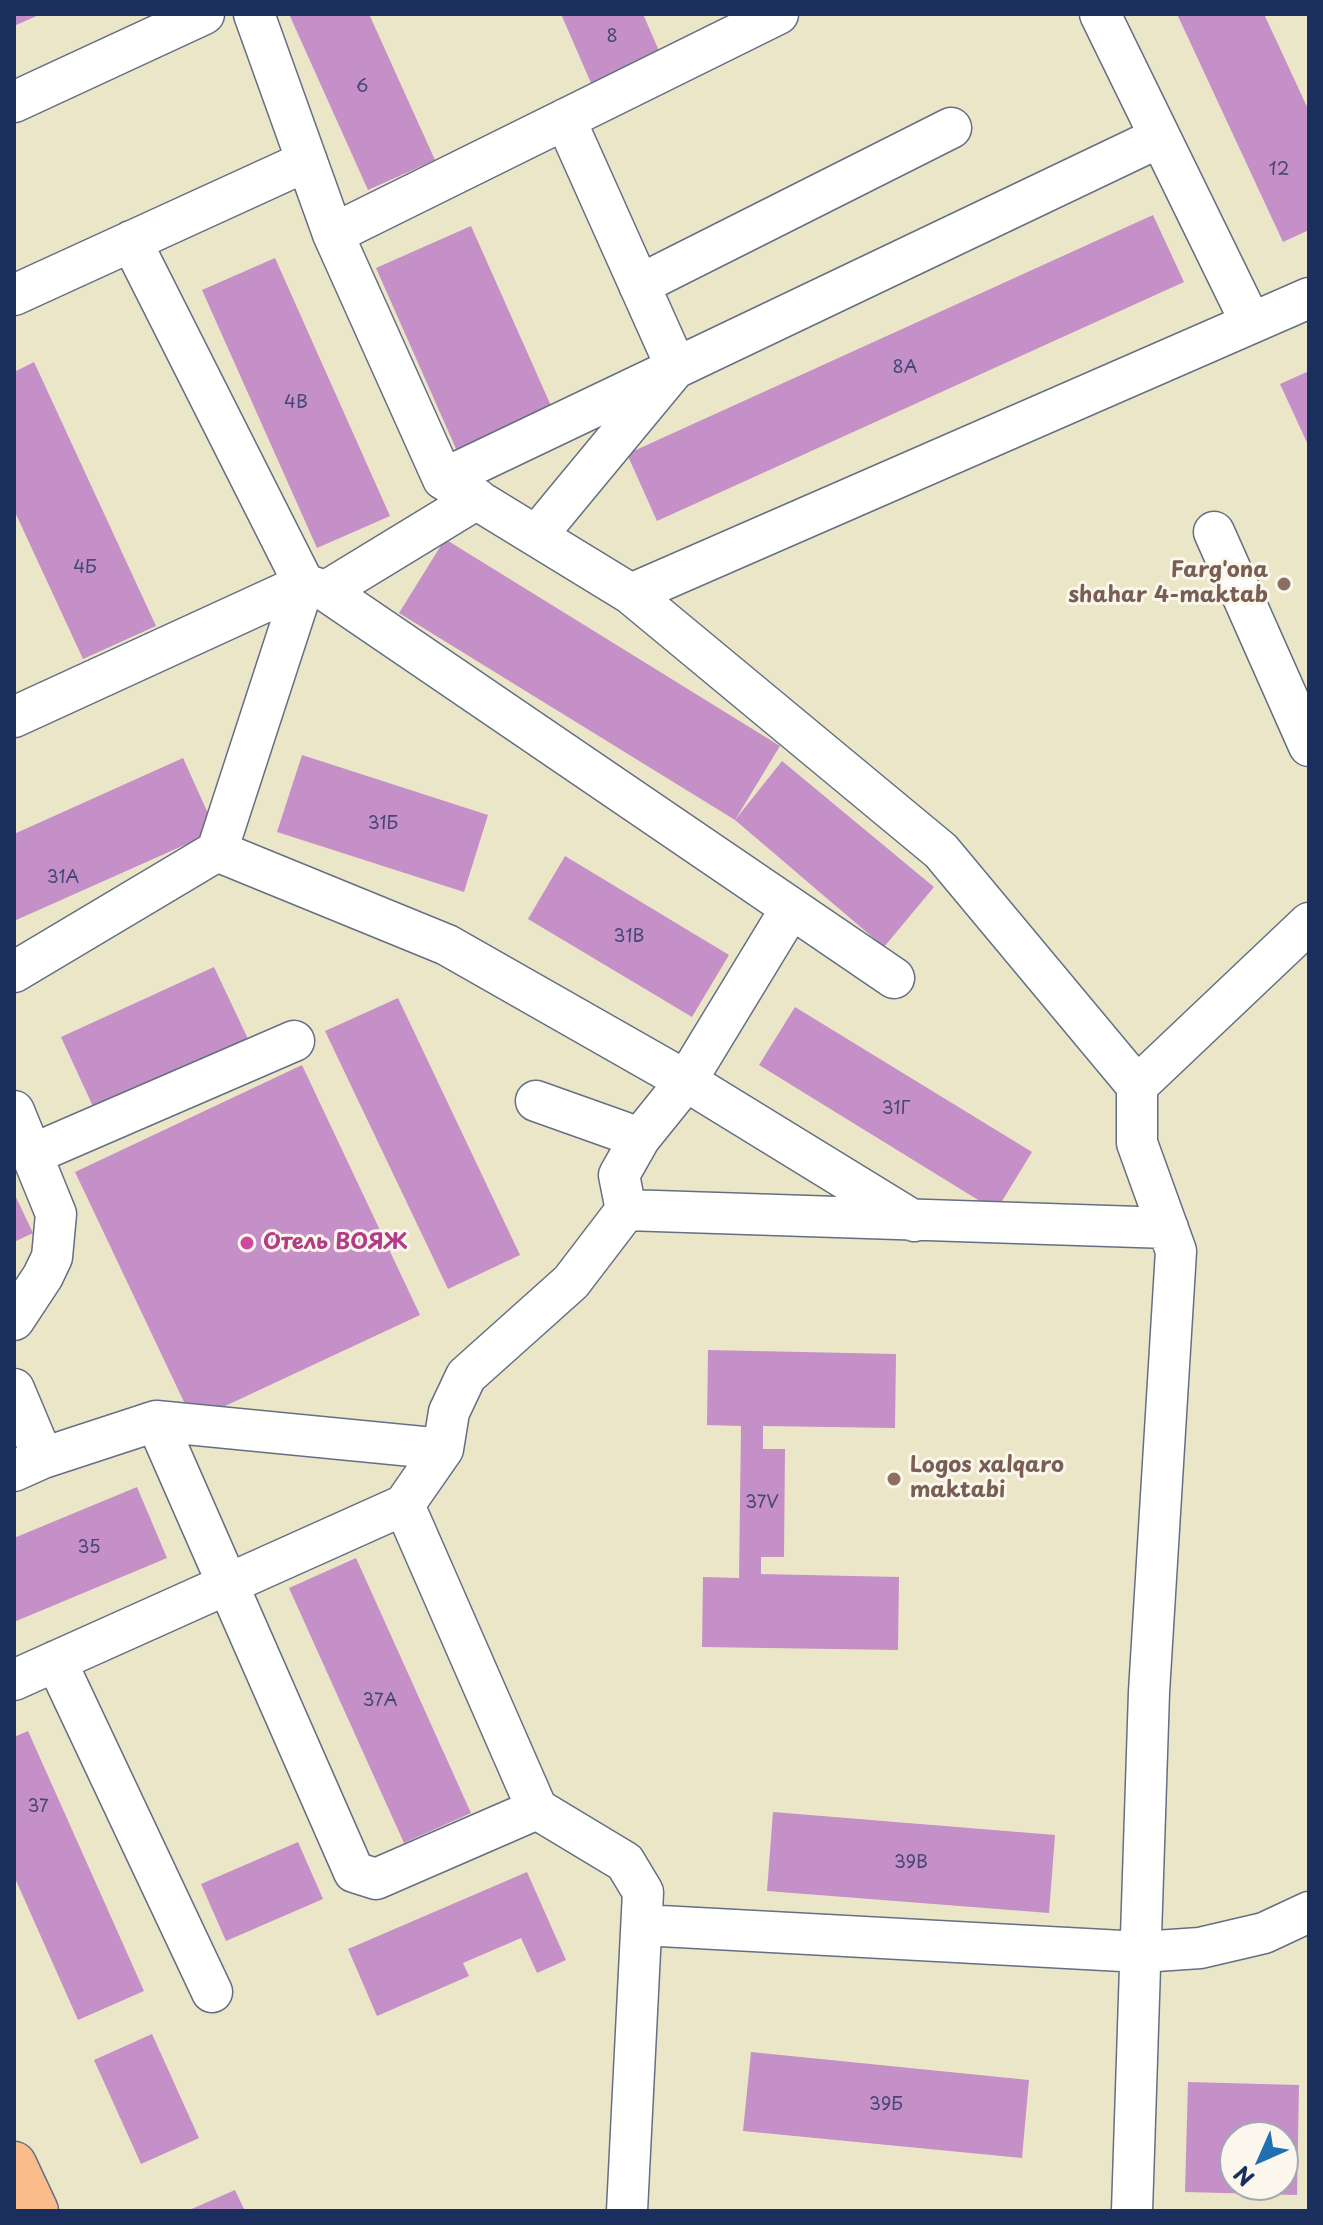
<!DOCTYPE html>
<html>
<head>
<meta charset="utf-8">
<style>
	body { margin:0 }
	#map { position:relative; width:1323px; height:2225px; overflow:hidden; background:#ece6c9; font-family:"Playpen Sans",sans-serif }
	canvas { display:block }
	.frame { position:absolute; inset:0; border:16px solid #1b2f5e; pointer-events:none }
	.north { position:absolute; left:1219px; top:2121px; width:80px; height:80px; box-sizing:border-box; background:#fbf7ec; border:2px solid #a1a7b3; border-radius:50%; rotate:225deg; font-size:22px; font-weight:700; line-height:32px; text-align:center; color:#1b2f5e }
	.north::after { content:''; display:block; margin:auto; width:28px; height:36px; background:#1f6fb2; clip-path:polygon(50% 0,100% 100%,50% 72%,0 100%) }
</style>
</head>
<body>
<div id="map">
<canvas width="1323" height="2225"></canvas>
<div class="frame"></div>
<div class="north">N</div>
</div>
<script>
const c = document.querySelector('canvas').getContext('2d');
c.lineJoin = 'round';
function paint(path, color) {
  c.fillStyle = color;
  c.fill(path, 'evenodd');
}
function shape(rows) {
  const path = new Path2D();
  for (const r of rows) {
    path.moveTo(r[0], r[1]);
    for (let i = 2; i < r.length; i += 2) path.lineTo(r[i], r[i + 1]);
  }
  return path;
}
function stroke(path, color, width, dash) {
  c.strokeStyle = color;
  c.lineWidth = width;
  c.lineCap = dash ? 'butt' : 'round';
  c.setLineDash(dash || []);
  c.stroke(path);
}
function drawText(font, color, halo, rows, align = 'center') {
  c.font = font + ' "Playpen Sans",sans-serif';
  c.lineWidth = 6;
  c.setLineDash([]);
  c.textBaseline = 'middle';
  c.strokeStyle = halo;
  c.fillStyle = color;
  for (const [text, x, y, turn = 0] of rows) {
    c.save();
    c.translate(x, y);
    c.rotate((+turn || 0) * Math.PI / 180);
    c.textAlign = isNaN(turn) ? turn : align;
    if (halo) c.strokeText(text, 0, 0);
    c.fillText(text, 0, 0);
    c.restore();
  }
}
paint(shape([
	[14,14,41,14,14,26],
	[289,14,369,14,435,160,368,190],
	[561,14,643,14,663,60,594,90],
	[1177,14,1264,14,1309,111,1309,230,1283,242],
	[1153,215,1184,282,657,521,627,454],
	[471,226,556,417,461,460,376,268],
	[275,258,390,516,317,548,202,290],
	[34,362,156,626,83,659,14,510,14,372],
	[1309,371,1309,447,1280,384],
	[445,539,780,746,735,820,782,761,934,887,884,947,735,820,399,613],
	[302,755,488,815,464,892,277,832],
	[183,758,216,831,14,921,14,834],
	[565,856,729,955,692,1017,528,919],
	[214,967,250,1043,96,1113,61,1037],
	[398,998,520,1255,448,1289,325,1031],
	[795,1007,1032,1152,996,1211,759,1065],
	[302,1065,420,1315,193,1421,75,1172],
	[14,1193,33,1233,14,1242],
	[708,1350,896,1354,895,1428,763,1426,763,1449,785,1449,784,1557,761,1557,761,1574,899,1577,898,1650,702,1647,703,1577,739,1578,741,1426,707,1425],
	[137,1487,167,1558,14,1622,14,1538],
	[356,1558,471,1813,404,1843,289,1588],
	[28,1731,144,1991,78,2020,14,1876,14,1737],
	[773,1812,1055,1835,1049,1913,767,1891],
	[298,1842,323,1899,226,1941,201,1884],
	[527,1872,566,1960,537,1973,521,1938,463,1963,469,1976,377,2016,348,1949],
	[152,2034,199,2138,141,2164,94,2060],
	[751,2052,1029,2080,1022,2158,743,2131],
	[1188,2082,1299,2085,1297,2195,1185,2192],
	[1235,2137,1283,2137,1283,2185,1235,2185],
	[235,2190,245,2211,187,2211]
]), '#c490c7');
const minor = shape([
	[254,14,333,234,443,479,631,594,941,851,1137,1086,1137,1143,1176,1251,1149,1692,1132,2211],
	[1100,14,1251,323],
	[14,102,204,14],
	[333,234,778,14],
	[639,285,951,128],
	[14,295,307,161],
	[443,479,1160,137],
	[1214,532,1309,746],
	[537,535,676,367,565,119],
	[326,591,894,978],
	[631,594,1309,298],
	[14,717,304,584,326,591,477,499],
	[217,851,447,945,686,1081,914,1221],
	[14,972,217,851,304,584,131,241],
	[1137,1086,1309,923],
	[536,1101,640,1138],
	[14,1111,56,1214,52,1257,43,1276,14,1320],
	[33,1154,294,1041],
	[626,1210,1168,1228],
	[14,1389,43,1458],
	[156,1421,354,1872,376,1879,537,1809],
	[14,1471,43,1458,156,1421,443,1449],
	[404,1505,537,1809,625,1862,643,1892,627,2211],
	[56,1661,212,1992],
	[14,1680,404,1505,443,1449,449,1412,466,1376,571,1282,626,1210,619,1175,640,1138,686,1081,790,910],
	[642,1925,1141,1952,1200,1948,1264,1933,1309,1912]
]);
const major = shape([
	[14,2164,36,2211]
]);
stroke(minor, '#646f83', 43);
stroke(major, '#646f83', 47);
stroke(minor, '#fff', 40);
stroke(major, '#f9bc8a', 44);
for (const [x, y, r, color] of [
	[1284,584,8,"#8d6e63"],
	[247,1243,8,"#d1479c"],
	[894,1479,8,"#8d6e63"]
]) {
  const dot = new Path2D();
  dot.arc(x, y, r, 0, 2 * Math.PI);
  c.fillStyle = color;
  c.fill(dot);
  stroke(dot, '#fbf7ec', 3);
}
drawText('18px', '#454778', null, [
	["8",612,37],
	["6",362,87],
	["12",1279,170],
	["8А",905,368],
	["4В",296,403],
	["4Б",85,568],
	["31Б",383,824],
	["31А",63,878],
	["31В",629,937],
	["31Г",896,1109],
	["37V",762,1503],
	["35",89,1548],
	["37А",380,1701],
	["37",38,1807],
	["39В",911,1863],
	["39Б",886,2105]
]);
drawText('bold 22px', '#785e54', '#fbf7ec', [
	["Farg'ona",1268,571],
	["shahar 4-maktab",1268,596],
	["Logos xalqaro",910,1466,"left"],
	["maktabi",910,1491,"left"]
], 'right');
drawText('bold 22px', '#b23c85', '#fbf7ec', [
	["Отель ВОЯЖ",263,1243]
], 'left');
</script>
</body>
</html>
